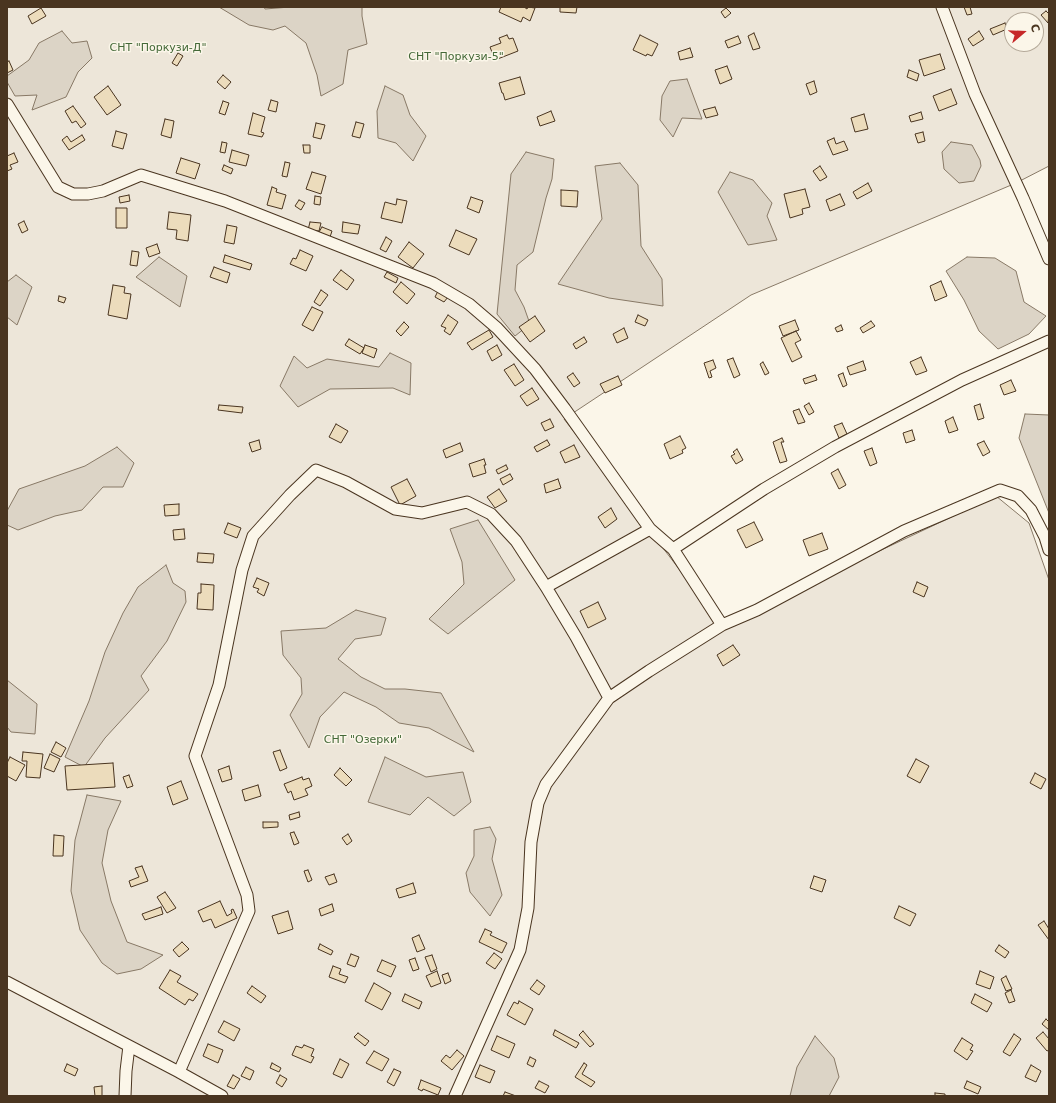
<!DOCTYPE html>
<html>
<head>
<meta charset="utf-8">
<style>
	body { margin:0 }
	#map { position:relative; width:1056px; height:1103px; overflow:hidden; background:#fbf6e9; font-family:"DejaVu Sans",sans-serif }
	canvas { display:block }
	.frame { position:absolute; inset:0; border:8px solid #4a3520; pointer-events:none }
	.north { position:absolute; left:1004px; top:12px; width:40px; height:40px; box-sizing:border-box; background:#fbf6e9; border:1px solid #b4a999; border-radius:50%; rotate:71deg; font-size:11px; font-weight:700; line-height:16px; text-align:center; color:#4a3520 }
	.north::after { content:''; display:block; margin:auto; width:14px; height:18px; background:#c62828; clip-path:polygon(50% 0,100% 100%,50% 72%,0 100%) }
</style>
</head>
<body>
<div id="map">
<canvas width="1056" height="1103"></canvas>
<div class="frame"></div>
<div class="north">С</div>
</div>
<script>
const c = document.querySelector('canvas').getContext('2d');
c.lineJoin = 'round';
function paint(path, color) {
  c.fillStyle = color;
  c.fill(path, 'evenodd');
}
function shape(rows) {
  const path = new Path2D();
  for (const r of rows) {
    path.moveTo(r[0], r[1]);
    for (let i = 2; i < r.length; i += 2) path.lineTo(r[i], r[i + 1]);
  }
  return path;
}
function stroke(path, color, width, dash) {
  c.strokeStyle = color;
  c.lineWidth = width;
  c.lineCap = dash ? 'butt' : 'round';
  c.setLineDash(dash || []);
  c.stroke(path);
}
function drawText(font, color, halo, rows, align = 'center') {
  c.font = font + ' "DejaVu Sans",sans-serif';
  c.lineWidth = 3;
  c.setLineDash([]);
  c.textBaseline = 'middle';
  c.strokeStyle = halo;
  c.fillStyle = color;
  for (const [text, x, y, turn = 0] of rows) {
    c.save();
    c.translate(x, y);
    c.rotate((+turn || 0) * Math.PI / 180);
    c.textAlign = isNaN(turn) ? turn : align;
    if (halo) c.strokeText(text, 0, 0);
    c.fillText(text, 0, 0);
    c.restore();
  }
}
const green = shape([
	[7,7,1049,7,1049,166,1016,183,751,295,564,419,722,625,996,496,1029,523,1049,580,1049,1096,7,1096,7,7],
	[1012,20,1036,20,1036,44,1012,44,1012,20]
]);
paint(green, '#ede6d9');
stroke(green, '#887966', 1);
const water = shape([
	[219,7,264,7,265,9,290,7,362,7,362,16,367,44,348,50,343,84,321,96,317,75,306,43,285,26,273,30,249,25,219,7],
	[62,31,72,43,87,41,92,58,78,72,66,97,32,110,37,95,15,96,7,82,7,76,29,60,39,43,62,31],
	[687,79,702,119,682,118,673,137,660,120,662,96,670,81,687,79],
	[385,86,403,95,410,115,426,136,413,161,396,143,378,138,377,111,385,86],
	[951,142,972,145,980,160,981,166,974,181,959,183,944,169,942,152,951,142],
	[526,152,554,159,552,179,546,198,533,252,517,265,515,290,524,307,530,324,515,336,497,314,511,174,526,152],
	[620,163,638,185,641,246,662,279,663,306,609,298,558,284,602,219,595,166,620,163],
	[730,172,753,180,772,203,767,216,777,240,748,245,718,192,730,172],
	[159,257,187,276,180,307,136,277,159,257],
	[967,257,995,258,1016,271,1024,302,1046,316,1029,334,998,349,979,331,964,300,946,271,967,257],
	[16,275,32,287,17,325,7,317,7,282,16,275],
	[390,353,411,363,410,395,393,388,330,389,298,407,280,386,294,356,307,368,327,359,379,367,390,353],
	[1025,414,1049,415,1049,513,1019,438,1025,414],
	[117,447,134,463,123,487,103,487,82,510,55,516,18,530,7,525,7,511,19,489,85,466,117,447],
	[478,520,515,580,448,634,429,619,464,584,462,562,450,529,478,520],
	[166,565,173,583,185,591,186,602,167,641,141,676,149,690,105,738,84,767,65,757,89,701,105,652,123,613,138,587,166,565],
	[356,610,386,618,381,635,355,639,338,659,361,677,385,689,405,689,441,693,474,752,429,728,399,723,376,707,344,692,320,717,309,748,290,715,302,694,301,678,283,655,281,631,326,628,356,610],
	[7,680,37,704,35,734,11,732,7,727,7,680],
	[385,757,426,777,463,772,471,802,454,816,428,797,410,815,368,802,385,757],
	[87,795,121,801,108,830,102,863,111,901,127,942,163,955,141,969,117,974,102,963,80,930,71,891,75,840,87,795],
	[490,827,496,839,492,859,502,895,490,916,470,892,466,873,474,856,474,830,490,827],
	[815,1036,834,1058,839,1077,829,1096,790,1096,797,1067,815,1036]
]);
paint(water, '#dcd4c6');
stroke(water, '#887966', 1);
const building = shape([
	[501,7,524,7,527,9,528,7,535,8,530,21,523,17,521,22,499,12,501,7],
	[560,7,577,7,576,13,560,12,560,7],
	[964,7,970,7,972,14,967,15,964,7],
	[41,8,46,16,32,24,28,16,41,8],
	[726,8,731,13,725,18,721,12,726,8],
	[1046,11,1049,14,1048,23,1041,15,1046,11],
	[1005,23,1007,29,993,35,990,29,1005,23],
	[979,31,984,39,973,46,968,39,979,31],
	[754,33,760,48,753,50,748,36,754,33],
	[507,35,509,39,513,38,518,51,495,60,490,47,501,43,499,38,507,35],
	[640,35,658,44,652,56,647,54,646,56,633,50,640,35],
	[738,36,741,43,728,48,725,41,738,36],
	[690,48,693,57,680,60,678,52,690,48],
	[178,53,183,56,177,66,172,63,178,53],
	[940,54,945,69,924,76,919,60,940,54],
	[9,61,13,70,7,73,7,62,9,61],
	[727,66,732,79,720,84,715,70,727,66],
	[909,70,919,74,917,81,907,77,909,70],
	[223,75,231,82,225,89,217,82,223,75],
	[520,77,525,94,505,100,503,93,502,93,499,83,520,77],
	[814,81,817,92,810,95,806,84,814,81],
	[108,86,121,105,107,115,94,97,108,86],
	[951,89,957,104,939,111,933,96,951,89],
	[271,100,278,102,276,112,268,110,271,100],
	[223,101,229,103,225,115,219,113,223,101],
	[73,106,86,124,81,128,76,121,72,123,65,111,73,106],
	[715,107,718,115,706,118,703,110,715,107],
	[551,111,555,121,540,126,537,117,551,111],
	[921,112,923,119,911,122,909,116,921,112],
	[253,113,265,117,261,132,264,133,262,137,248,134,253,113],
	[864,114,868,129,855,132,851,118,864,114],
	[165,119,174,121,171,138,161,135,165,119],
	[356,122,364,124,360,138,352,136,356,122],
	[316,123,325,125,321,139,313,137,316,123],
	[116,131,127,134,123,149,112,146,116,131],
	[923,132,925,141,918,143,915,134,923,132],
	[82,135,85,140,69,150,62,140,67,136,71,142,82,135],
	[834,138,836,144,844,141,848,150,833,155,827,141,834,138],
	[222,142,227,143,225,153,220,152,222,142],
	[303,145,310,145,310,153,304,153,303,145],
	[232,150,249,155,246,166,229,162,232,150],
	[14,153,18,162,10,165,12,169,7,171,7,156,14,153],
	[181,158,200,164,195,179,176,173,181,158],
	[285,162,290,163,287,177,282,176,285,162],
	[224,165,233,169,231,174,222,170,224,165],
	[820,166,827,177,820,181,813,171,820,166],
	[312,172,326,176,321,194,306,189,312,172],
	[868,183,872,191,857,199,853,192,868,183],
	[272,187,277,189,276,192,286,195,282,209,267,205,272,187],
	[805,189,810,207,802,209,803,214,790,218,784,194,805,189],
	[561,190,578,191,577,207,561,206,561,190],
	[840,194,845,205,830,211,826,200,840,194],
	[129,195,130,201,120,203,119,197,129,195],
	[315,196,321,197,320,205,314,204,315,196],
	[471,197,483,201,479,213,467,208,471,197],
	[397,199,407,201,402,223,381,218,385,202,396,205,397,199],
	[299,200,305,203,301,210,295,206,299,200],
	[116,208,127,208,127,228,116,228,116,208],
	[169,212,191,215,188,241,176,239,177,230,167,229,169,212],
	[24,221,28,230,22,233,18,224,24,221],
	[310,222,321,223,319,231,308,230,310,222],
	[343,222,360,225,358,234,342,232,343,222],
	[227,225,237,227,234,244,224,242,227,225],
	[322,227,332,231,330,237,319,232,322,227],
	[456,230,477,239,469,255,449,246,456,230],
	[386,237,392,241,386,252,380,249,386,237],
	[409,242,424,254,413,268,398,257,409,242],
	[157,244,160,253,149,257,146,248,157,244],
	[300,250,313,256,306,271,290,264,293,258,296,259,300,250],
	[132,251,139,252,137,266,130,265,132,251],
	[225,255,252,264,250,270,223,262,225,255],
	[214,267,230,273,227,283,210,277,214,267],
	[341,270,354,280,347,290,333,280,341,270],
	[387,272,398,278,396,283,384,277,387,272],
	[941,281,947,296,935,301,930,286,941,281],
	[401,282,415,294,407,304,393,292,401,282],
	[113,285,125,287,124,293,131,294,127,319,108,315,113,285],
	[321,290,328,295,320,306,314,302,321,290],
	[438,291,448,297,444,302,435,297,438,291],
	[59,296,66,298,64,303,58,301,59,296],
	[312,307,323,312,313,331,302,325,312,307],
	[448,315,458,322,450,335,444,331,446,328,441,326,448,315],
	[638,315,648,320,645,326,635,322,638,315],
	[535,316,545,331,530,342,519,327,535,316],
	[795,320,799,330,783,336,779,326,795,320],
	[871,321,875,326,863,333,860,328,871,321],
	[404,322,409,327,401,336,396,331,404,322],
	[841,325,843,330,837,332,835,328,841,325],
	[624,328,628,338,617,343,613,334,624,328],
	[489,330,493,337,472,350,467,343,489,330],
	[796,331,801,340,795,343,802,357,792,362,781,338,796,331],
	[584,337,587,342,576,349,573,344,584,337],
	[349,339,364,348,360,354,345,345,349,339],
	[365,345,377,349,374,358,362,353,365,345],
	[497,345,502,355,492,361,487,351,497,345],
	[921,357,927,371,916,375,910,362,921,357],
	[733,358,740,375,734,378,727,360,733,358],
	[713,360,716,368,710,371,712,377,709,378,704,363,713,360],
	[863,361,866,370,850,375,847,367,863,361],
	[763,362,769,373,765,375,760,364,763,362],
	[514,364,524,380,515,386,504,370,514,364],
	[573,373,580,383,574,387,567,377,573,373],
	[843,373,847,385,843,387,838,375,843,373],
	[815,375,817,380,805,384,803,379,815,375],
	[618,376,622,385,605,393,600,384,618,376],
	[1011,380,1016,391,1004,395,1000,385,1011,380],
	[532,388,539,399,527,406,520,396,532,388],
	[809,403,814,412,809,415,804,406,809,403],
	[980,404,984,418,978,420,974,406,980,404],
	[219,405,243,407,242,413,218,410,219,405],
	[799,409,805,422,798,424,793,411,799,409],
	[953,417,958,430,949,433,945,421,953,417],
	[550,419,554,427,545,431,541,423,550,419],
	[842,423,847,434,839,438,834,426,842,423],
	[336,424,348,431,341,443,329,437,336,424],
	[912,430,915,440,906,443,903,433,912,430],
	[680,436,686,448,682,450,683,453,670,459,664,444,680,436],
	[782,438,784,442,781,442,787,461,780,463,773,442,782,438],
	[259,440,261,449,252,452,249,443,259,440],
	[547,440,550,445,537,452,534,447,547,440],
	[984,441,990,452,983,456,977,444,984,441],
	[460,443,463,451,446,458,443,450,460,443],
	[574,445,580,457,565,463,560,452,574,445],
	[872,448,877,463,870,466,864,451,872,448],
	[737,449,743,460,736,464,731,456,735,454,733,452,737,449],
	[484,459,486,465,484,465,486,473,473,477,469,464,484,459],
	[506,465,508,469,498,474,496,470,506,465],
	[838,469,846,485,839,489,831,473,838,469],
	[510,474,513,479,503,485,500,479,510,474],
	[407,479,416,496,400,505,391,487,407,479],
	[558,479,561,488,546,493,544,484,558,479],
	[499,489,507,501,495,508,487,497,499,489],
	[179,504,179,515,165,516,164,505,179,504],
	[611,508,617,519,605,528,598,517,611,508],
	[754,522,763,540,746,548,737,530,754,522],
	[228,523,241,528,237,538,224,533,228,523],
	[184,529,185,539,174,540,173,530,184,529],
	[822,533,828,549,809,556,803,540,822,533],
	[198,553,214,554,213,563,197,562,198,553],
	[257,578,269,583,264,596,257,592,259,589,253,587,257,578],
	[917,582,928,587,924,597,913,592,917,582],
	[201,584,214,585,213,610,197,609,198,593,201,593,201,584],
	[598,602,606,619,588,628,580,611,598,602],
	[733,645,740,655,723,666,717,655,733,645],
	[56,742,66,748,61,757,51,752,56,742],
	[280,750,287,768,280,771,273,752,280,750],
	[23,752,43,754,40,778,26,777,27,761,22,761,23,752],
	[50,754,60,759,54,772,44,768,50,754],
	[10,757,25,765,16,781,7,776,7,763,10,757],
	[916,759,929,766,920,783,907,776,916,759],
	[113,763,115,787,67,790,65,766,113,763],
	[229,766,232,779,222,782,218,770,229,766],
	[340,768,352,780,346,786,334,775,340,768],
	[1035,773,1046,779,1041,789,1030,783,1035,773],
	[129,775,133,786,127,788,123,777,129,775],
	[302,777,303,780,309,778,312,786,305,789,308,795,294,800,291,791,288,793,284,784,302,777],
	[181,781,188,799,173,805,167,787,181,781],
	[258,785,261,796,245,801,242,790,258,785],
	[299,812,300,817,290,820,289,815,299,812],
	[263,822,278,822,278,827,263,828,263,822],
	[294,832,299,843,294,845,290,833,294,832],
	[348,834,352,841,347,845,342,838,348,834],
	[54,835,64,836,63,856,53,856,54,835],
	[142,866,148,881,131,887,129,881,139,877,135,868,142,866],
	[308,870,312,880,308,882,304,871,308,870],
	[334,874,337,882,329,885,325,877,334,874],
	[814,876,826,880,822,892,810,888,814,876],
	[413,883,416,893,399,898,396,889,413,883],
	[165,892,176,908,167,913,157,897,165,892],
	[220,901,227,916,232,913,231,910,233,909,237,918,215,928,211,919,203,922,198,911,220,901],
	[332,904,334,911,321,916,319,909,332,904],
	[899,906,916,914,910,926,894,918,899,906],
	[161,907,163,914,145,920,142,914,161,907],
	[288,911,293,929,278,934,272,916,288,911],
	[1044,921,1049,929,1049,940,1038,925,1044,921],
	[485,929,492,932,490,935,507,943,502,953,479,942,485,929],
	[419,935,425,949,417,952,412,938,419,935],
	[182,942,189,949,179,957,173,950,182,942],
	[320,944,333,951,331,955,318,949,320,944],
	[999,945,1009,952,1005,958,995,951,999,945],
	[494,953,502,959,495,969,486,963,494,953],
	[351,954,359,957,355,967,347,964,351,954],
	[432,955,437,969,431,972,425,957,432,955],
	[415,958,419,969,413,971,409,960,415,958],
	[382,960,396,966,391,977,377,971,382,960],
	[333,966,341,969,339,974,348,977,345,983,329,977,333,966],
	[170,970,181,976,177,982,198,994,193,1001,189,999,185,1005,159,988,170,970],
	[437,971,441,983,431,987,426,976,437,971],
	[980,971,994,977,990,989,976,984,980,971],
	[448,973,451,981,445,984,442,975,448,973],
	[1006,976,1012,989,1006,991,1001,979,1006,976],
	[537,980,545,986,539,995,530,989,537,980],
	[374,983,391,993,382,1010,365,1001,374,983],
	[252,986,266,996,261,1003,247,993,252,986],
	[1011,990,1015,1001,1009,1003,1005,993,1011,990],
	[405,994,422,1002,419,1009,402,1001,405,994],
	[975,994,992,1003,987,1012,971,1003,975,994],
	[519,1001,533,1009,525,1025,507,1015,514,1002,518,1004,519,1001],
	[1046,1019,1049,1022,1049,1030,1042,1024,1046,1019],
	[224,1021,240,1029,234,1041,218,1032,224,1021],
	[555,1030,579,1043,576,1048,553,1035,555,1030],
	[583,1031,594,1044,590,1047,579,1035,583,1031],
	[1043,1032,1049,1039,1049,1050,1047,1051,1036,1038,1043,1032],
	[358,1033,369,1041,365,1046,354,1037,358,1033],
	[1014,1034,1021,1039,1010,1056,1003,1052,1014,1034],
	[497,1036,515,1044,509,1058,491,1050,497,1036],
	[962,1038,973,1045,970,1050,973,1051,967,1060,954,1051,962,1038],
	[208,1044,223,1050,218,1063,203,1056,208,1044],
	[304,1045,314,1049,311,1056,314,1057,311,1063,292,1055,296,1046,302,1048,304,1045],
	[457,1050,464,1056,452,1070,441,1061,446,1055,450,1058,457,1050],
	[374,1051,389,1059,382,1071,366,1063,374,1051],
	[530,1057,536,1060,533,1067,527,1064,530,1057],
	[340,1059,349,1064,342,1078,333,1074,340,1059],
	[272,1063,281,1068,279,1072,270,1068,272,1063],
	[584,1063,587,1065,582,1074,595,1082,591,1087,575,1077,584,1063],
	[67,1064,78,1069,75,1076,64,1071,67,1064],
	[480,1065,495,1071,490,1083,475,1077,480,1065],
	[1031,1065,1041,1071,1036,1082,1025,1077,1031,1065],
	[246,1067,254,1071,250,1080,241,1076,246,1067],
	[394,1069,401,1072,394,1086,387,1082,394,1069],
	[233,1075,240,1079,234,1089,227,1086,233,1075],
	[280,1075,287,1079,282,1087,276,1083,280,1075],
	[421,1080,441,1088,438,1095,423,1089,422,1091,418,1089,421,1080],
	[539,1081,549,1086,545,1093,535,1088,539,1081],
	[967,1081,981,1087,978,1094,964,1088,967,1081],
	[102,1086,102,1096,95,1096,94,1087,102,1086],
	[505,1092,516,1096,503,1096,505,1092],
	[935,1093,945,1094,945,1096,935,1096,935,1093]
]);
paint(building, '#ecdcbc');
stroke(building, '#4a3520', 1);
const minor = shape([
	[942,7,975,94,1023,198,1049,259],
	[7,104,58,187,73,194,88,194,103,191,141,175,225,201,433,283,469,304,497,328,535,369,565,409,650,529,673,549],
	[546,587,650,529],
	[722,625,757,610,904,531,1000,490,1018,496,1031,510,1045,537,1049,550],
	[7,982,179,1072,222,1096],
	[179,1072,249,911,247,895,195,756,219,685,242,570,253,536,290,495,316,470,346,482,395,509,422,513,467,502,491,514,516,541,546,587,576,637,609,698],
	[125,1096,126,1071,129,1046],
	[455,1096,520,950,528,908,531,842,538,803,546,784,609,698,649,671,722,625,673,549,764,489,835,447,962,380,1049,341]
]);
stroke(minor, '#4a3520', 13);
stroke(minor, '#fbf6e9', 11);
drawText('11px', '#436837', '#fbf6e9', [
	["СНТ \"Поркузи-Д\"",158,48],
	["СНТ \"Поркузи-5\"",456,57],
	["СНТ \"Озерки\"",363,740]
]);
</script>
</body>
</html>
